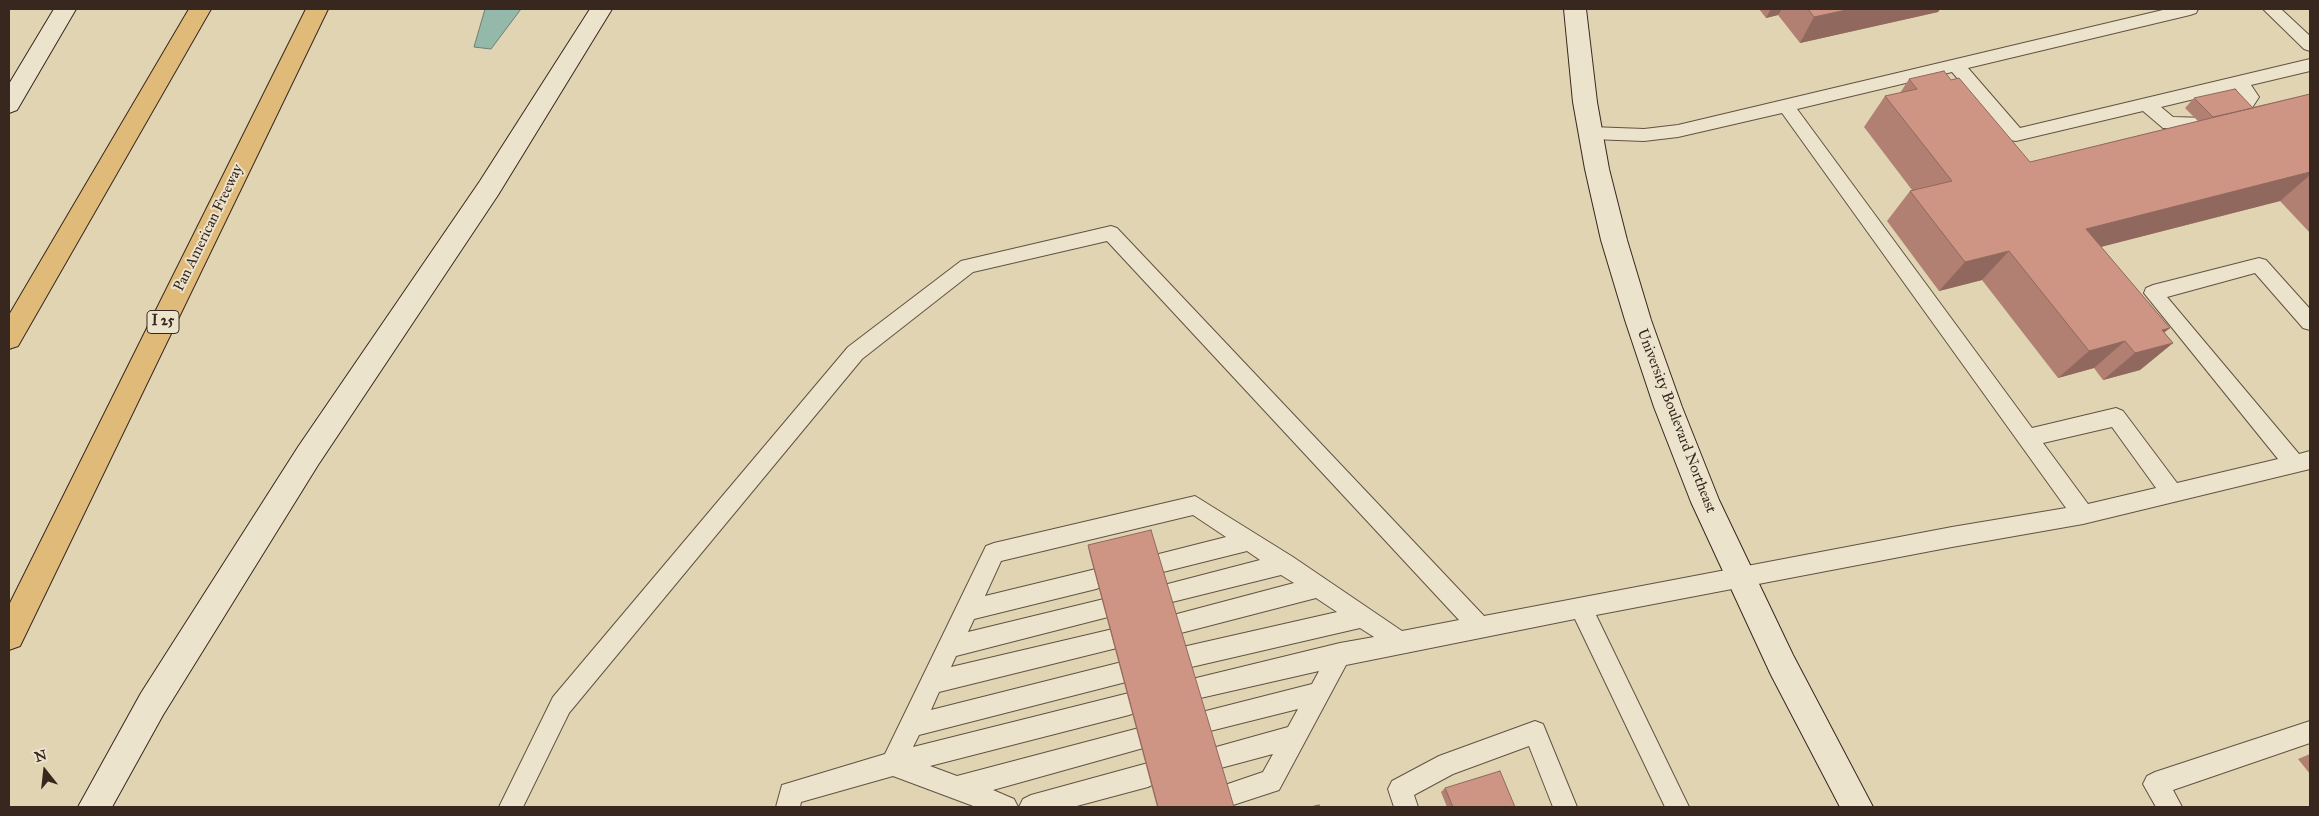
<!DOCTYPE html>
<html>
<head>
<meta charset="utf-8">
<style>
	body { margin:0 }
	#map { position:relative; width:2319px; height:816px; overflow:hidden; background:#e1d4b2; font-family:"IM FELL Great Primer",serif }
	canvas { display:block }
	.frame { position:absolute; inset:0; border:10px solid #38271e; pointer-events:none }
	.north { position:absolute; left:20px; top:746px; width:50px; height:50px; -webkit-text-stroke:4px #ece3cd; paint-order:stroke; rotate:344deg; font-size:14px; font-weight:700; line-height:20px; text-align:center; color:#38271e }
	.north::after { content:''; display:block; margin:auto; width:18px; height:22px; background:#38271e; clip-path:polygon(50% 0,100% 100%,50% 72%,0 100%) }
</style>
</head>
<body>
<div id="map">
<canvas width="2319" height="816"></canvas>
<div class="frame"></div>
<div class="north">N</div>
</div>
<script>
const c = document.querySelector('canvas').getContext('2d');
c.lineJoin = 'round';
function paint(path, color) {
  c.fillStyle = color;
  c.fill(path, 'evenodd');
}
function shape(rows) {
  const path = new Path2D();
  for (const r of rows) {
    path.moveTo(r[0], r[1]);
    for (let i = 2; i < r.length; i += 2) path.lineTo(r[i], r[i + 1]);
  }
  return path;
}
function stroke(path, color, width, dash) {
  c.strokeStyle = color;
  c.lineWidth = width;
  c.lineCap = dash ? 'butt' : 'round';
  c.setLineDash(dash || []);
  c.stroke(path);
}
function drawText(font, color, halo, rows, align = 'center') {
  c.font = font + ' "IM FELL Great Primer",serif';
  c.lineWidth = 4;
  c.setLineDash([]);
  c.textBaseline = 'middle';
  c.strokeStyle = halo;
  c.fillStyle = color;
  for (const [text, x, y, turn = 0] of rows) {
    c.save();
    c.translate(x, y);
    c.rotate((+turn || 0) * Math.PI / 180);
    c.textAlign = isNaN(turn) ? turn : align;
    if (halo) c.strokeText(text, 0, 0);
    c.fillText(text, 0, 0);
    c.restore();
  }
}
const water = shape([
	[485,9,521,9,491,49,474,47,485,9]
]);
paint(water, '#94b8aa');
stroke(water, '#6f7e72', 1);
const service = shape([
	[2167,9,2198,9,2196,13,2190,15,1968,68,2020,128,2310,59,2310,71,2251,85,2259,97,2246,117,2240,119,2234,117,2231,113,2241,97,2236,89,2161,107,2173,117,2206,118,2209,123,2206,128,2200,129,2163,128,2143,111,2016,141,2010,140,1952,72,1797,109,2032,428,2116,408,2123,411,2177,483,2278,459,2144,293,2146,288,2153,285,2259,258,2266,260,2310,309,2310,330,2303,328,2255,273,2167,297,2299,454,2310,451,2310,469,2083,524,1952,547,1596,615,1689,807,1665,807,1575,619,1346,665,1279,790,1227,807,1219,803,1215,795,1219,787,1263,772,1273,754,1217,769,1209,765,1205,757,1209,749,1288,727,1298,709,1206,732,1198,729,1195,721,1198,713,1312,684,1319,671,1196,699,1188,696,1185,688,1188,680,1340,643,1374,637,1360,628,1187,668,1179,665,1176,657,1179,649,1187,646,1337,612,1316,598,1177,634,1169,631,1166,624,1169,617,1177,614,1294,583,1281,575,1168,603,1160,600,1157,593,1160,586,1260,560,1247,551,1159,573,1151,570,1148,563,1151,556,1226,537,1193,515,1001,561,985,596,1096,569,1104,572,1107,579,1104,586,1096,589,974,619,968,632,1104,599,1112,602,1115,609,1112,616,956,656,951,667,1113,629,1121,633,1124,640,1121,647,939,692,931,710,1122,662,1130,665,1133,673,1130,681,919,735,913,747,1129,693,1137,696,1140,704,1137,712,1129,715,930,766,957,776,1139,728,1147,731,1151,739,1147,747,993,790,1014,799,1018,807,976,807,893,776,801,802,800,807,776,807,782,785,885,754,986,546,994,543,1195,496,1293,557,1402,631,1459,620,1107,241,973,272,862,359,569,713,523,807,499,807,553,697,848,347,961,261,1111,226,1117,228,1484,616,1952,527,2066,508,1782,113,1678,137,1644,141,1591,139,1585,138,1582,133,1585,128,1591,127,1644,129,1678,125,2167,9],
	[2112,427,2156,488,2088,504,2043,443,2112,427],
	[2263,9,2281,9,2310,36,2310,51,2304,49,2263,9],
	[1535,721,1543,724,1577,807,1553,807,1529,746,1453,774,1414,795,1418,807,1394,807,1388,789,1392,781,1439,756,1535,721],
	[2310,721,2310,743,2173,790,2182,807,2156,807,2143,784,2147,776,2155,772,2310,721],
	[1148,763,1156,767,1160,775,1156,783,1148,787,1073,807,1019,807,1023,799,1031,795,1148,763]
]);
const secondary = shape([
	[54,9,76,9,17,110,9,113,9,84,54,9],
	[590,9,612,9,498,195,318,465,163,715,112,807,78,807,141,693,298,447,480,181,590,9],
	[1564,9,1586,9,1597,102,1609,169,1627,240,1651,320,1682,407,1719,500,1793,655,1873,807,1840,807,1771,675,1691,502,1654,407,1625,320,1601,240,1585,169,1573,102,1564,9]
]);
const motorway = shape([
	[189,9,211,9,18,346,9,349,9,315,189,9],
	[306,9,328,9,20,646,9,650,9,605,306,9]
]);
stroke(service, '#625243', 2);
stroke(secondary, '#38271e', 2);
stroke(motorway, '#38271e', 2);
paint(service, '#ece3cd');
paint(secondary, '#ece3cd');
paint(motorway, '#e0ba79');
paint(shape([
	[1759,9,1940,9,1938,12,1800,43,1778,15,1766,18],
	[1909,79,1951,80,2030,162,2198,121,2185,108,2194,98,2253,107,2310,94,2310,233,2280,201,2101,247,2170,328,2164,332,2173,343,2140,370,2103,380,2094,368,2058,378,1982,280,1939,291,1887,221,1910,191,1912,190,1864,127,1885,96,1900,93],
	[1088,545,1234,807,1157,807,1089,552],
	[2310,754,2310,774,2298,759],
	[1445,788,1515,807,1447,807,1441,792]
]), '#b18072');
paint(shape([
	[1771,9,1782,9,1778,15,1766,18],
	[1851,9,1940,9,1938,12,1800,43,1814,17],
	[2310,172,2310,175,2280,201,2057,258,2086,229],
	[2009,251,1982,280,1939,291,1965,262],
	[2170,328,2141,351,2173,343,2140,370,2103,380,2162,330],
	[2125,341,2094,368,2058,378,2089,351]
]), '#90685d');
const building = shape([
	[1808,9,1851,9,1814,17,1808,9],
	[1944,71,1951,80,1959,78,2030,162,2310,94,2310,172,2086,229,2170,328,2162,330,2173,343,2135,353,2125,341,2089,351,2009,251,1965,262,1910,191,1952,181,1885,96,1917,89,1909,79,1944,71],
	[2235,89,2253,108,2213,117,2194,98,2235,89],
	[1151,530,1234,807,1158,807,1088,545,1151,530],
	[1500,771,1515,807,1453,807,1445,788,1500,771],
	[1319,805,1320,807,1310,807,1319,805]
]);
paint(building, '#ce9585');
stroke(building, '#90685d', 1);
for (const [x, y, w] of [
	[163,322,32]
]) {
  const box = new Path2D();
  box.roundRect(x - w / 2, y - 11.5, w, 23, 4);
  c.fillStyle = '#ece3cd';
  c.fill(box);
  stroke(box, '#38271e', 1);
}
drawText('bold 14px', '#38271e', null, [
	["I 25",163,322]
]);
drawText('15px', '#38271e', '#ece3cd', [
	["Pan American Freeway",209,228,-64],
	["University Boulevard Northeast",1676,421,69]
]);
</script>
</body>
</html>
